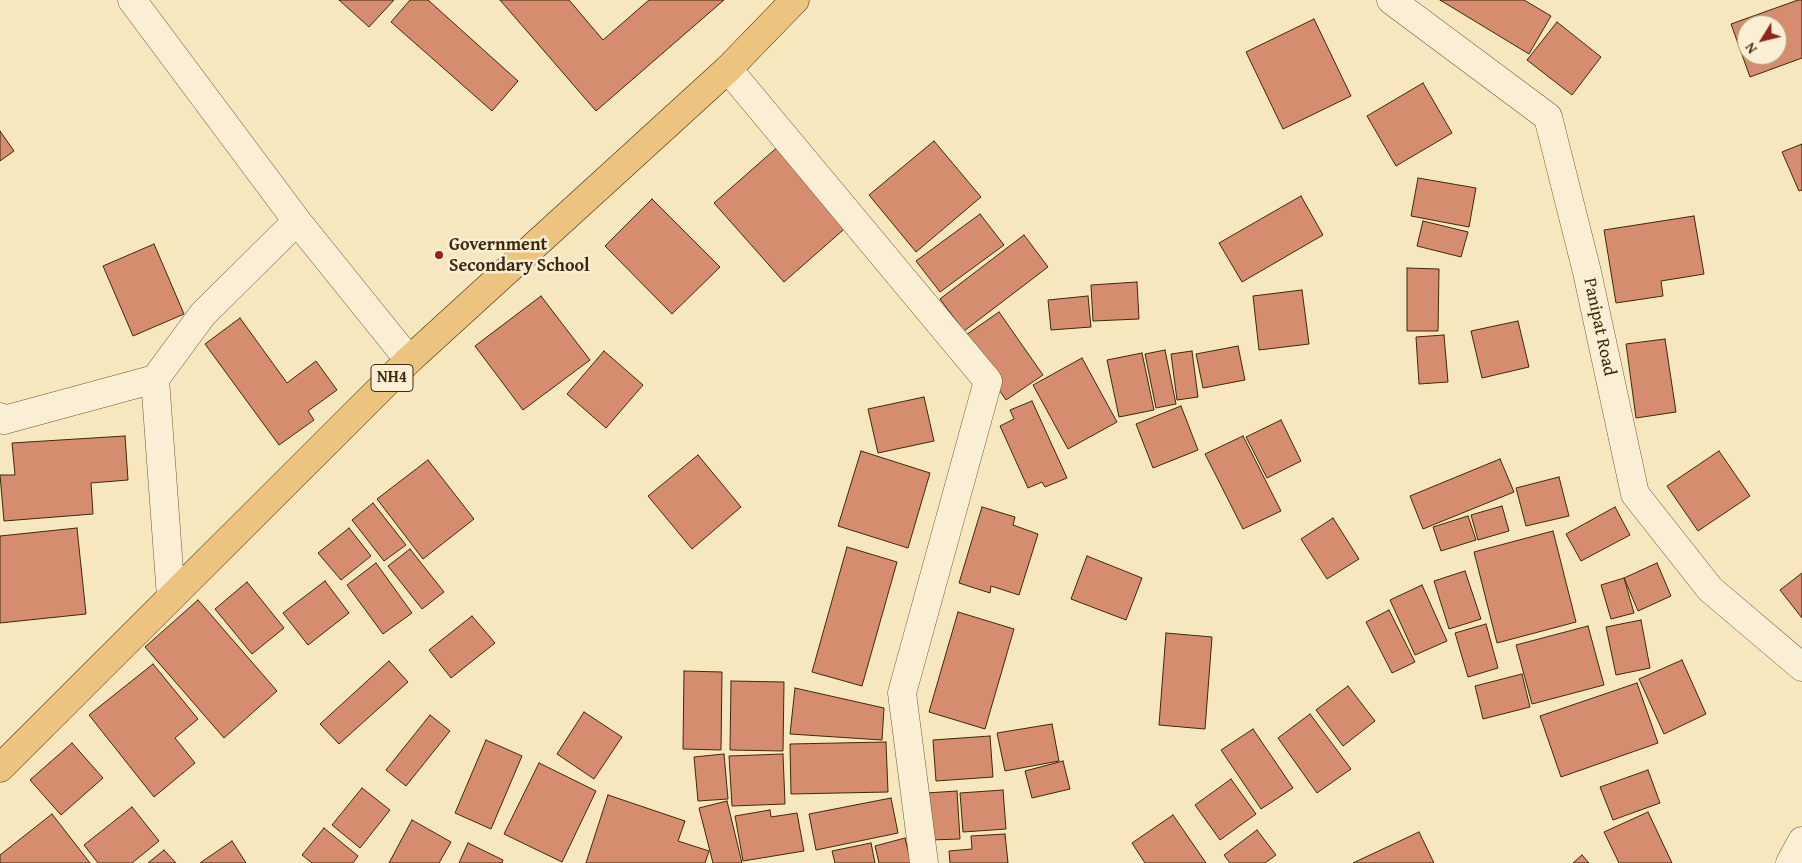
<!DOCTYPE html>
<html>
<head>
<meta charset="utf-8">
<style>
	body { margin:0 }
	#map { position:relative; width:1802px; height:863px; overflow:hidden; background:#f7e7bf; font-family:"Gentium Book Plus",serif }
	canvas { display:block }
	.north { position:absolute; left:1737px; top:15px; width:50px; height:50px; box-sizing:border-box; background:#faefd5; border:1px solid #afa084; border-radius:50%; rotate:234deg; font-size:14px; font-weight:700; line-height:20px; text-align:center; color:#3e290a }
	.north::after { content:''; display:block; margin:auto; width:18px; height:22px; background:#8f2418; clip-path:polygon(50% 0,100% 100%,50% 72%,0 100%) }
</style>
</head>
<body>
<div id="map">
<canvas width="1802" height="863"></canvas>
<div class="north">N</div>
</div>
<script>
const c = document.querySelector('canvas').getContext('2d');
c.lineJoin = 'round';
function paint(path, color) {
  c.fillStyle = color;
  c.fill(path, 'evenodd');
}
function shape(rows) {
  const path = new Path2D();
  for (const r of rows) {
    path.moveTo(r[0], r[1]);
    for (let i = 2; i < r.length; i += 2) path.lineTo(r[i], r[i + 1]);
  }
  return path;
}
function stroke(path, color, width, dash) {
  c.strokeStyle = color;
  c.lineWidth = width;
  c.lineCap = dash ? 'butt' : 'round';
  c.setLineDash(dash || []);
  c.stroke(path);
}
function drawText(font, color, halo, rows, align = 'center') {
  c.font = font + ' "Gentium Book Plus",serif';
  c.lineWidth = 5;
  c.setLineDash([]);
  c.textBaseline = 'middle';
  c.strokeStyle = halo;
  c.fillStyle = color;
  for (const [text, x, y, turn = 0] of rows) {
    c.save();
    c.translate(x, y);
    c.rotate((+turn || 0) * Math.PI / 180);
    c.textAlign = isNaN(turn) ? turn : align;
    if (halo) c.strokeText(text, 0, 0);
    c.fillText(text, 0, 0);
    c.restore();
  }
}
const building = shape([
	[339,0,394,0,369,27,339,0],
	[410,0,428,0,518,81,492,111,391,22,410,0],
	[500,0,569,0,603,40,649,0,724,0,596,111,500,0],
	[1440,0,1524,0,1551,16,1529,54,1440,0],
	[1798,0,1802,0,1802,58,1750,77,1731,24,1798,0],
	[1747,25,1777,25,1777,55,1747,55,1747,25],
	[1314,19,1351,96,1283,129,1246,52,1314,19],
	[1557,22,1601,57,1572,95,1527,60,1557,22],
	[1423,83,1452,133,1396,166,1367,116,1423,83],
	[0,131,14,151,0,161,0,131],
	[934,141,981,197,916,252,869,195,934,141],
	[781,144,851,223,784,282,714,203,781,144],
	[1802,144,1802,190,1799,191,1782,152,1802,144],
	[1418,178,1476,188,1469,227,1411,216,1418,178],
	[1301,196,1323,235,1242,282,1219,243,1301,196],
	[652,199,720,267,672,314,605,246,652,199],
	[980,214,1004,245,940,292,916,261,980,214],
	[1694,216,1704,274,1661,281,1663,296,1616,303,1604,230,1694,216],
	[1423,221,1468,232,1461,257,1417,246,1423,221],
	[1024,235,1048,267,964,331,940,299,1024,235],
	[154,244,184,314,133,336,103,266,154,244],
	[1407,268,1439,269,1438,331,1407,331,1407,268],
	[1137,282,1139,319,1093,321,1091,285,1137,282],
	[1302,290,1309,344,1259,350,1253,296,1302,290],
	[541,296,590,360,523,410,475,346,541,296],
	[1088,296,1091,327,1051,330,1048,300,1088,296],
	[999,312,1043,375,1006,400,963,337,999,312],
	[240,318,287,383,316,361,337,390,308,411,314,420,279,445,205,344,240,318],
	[1518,321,1529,367,1482,378,1471,331,1518,321],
	[1444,335,1448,382,1419,384,1416,337,1444,335],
	[1665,339,1676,412,1636,418,1626,344,1665,339],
	[1238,346,1245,380,1203,388,1196,354,1238,346],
	[1165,350,1176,404,1156,408,1145,354,1165,350],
	[604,351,643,385,606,428,567,394,604,351],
	[1192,351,1198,397,1177,400,1171,354,1192,351],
	[1142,353,1154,410,1119,417,1107,360,1142,353],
	[1082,358,1117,422,1068,449,1033,385,1082,358],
	[924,397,934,441,878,453,868,409,924,397],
	[1032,401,1067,478,1045,487,1042,482,1028,488,1000,426,1014,419,1010,410,1032,401],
	[1181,406,1198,450,1153,468,1136,424,1181,406],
	[1281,420,1301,461,1267,478,1246,437,1281,420],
	[125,436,128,480,91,483,93,514,4,521,0,475,15,475,12,443,125,436],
	[1243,436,1281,511,1243,529,1205,454,1243,436],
	[861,451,930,473,908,548,838,526,861,451],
	[1719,451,1750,496,1698,531,1667,486,1719,451],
	[698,455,741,507,692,549,648,496,698,455],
	[1500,459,1514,492,1423,529,1410,496,1500,459],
	[428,460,474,519,423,559,377,499,428,460],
	[1559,477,1569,516,1526,526,1516,488,1559,477],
	[373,503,406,545,384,561,352,520,373,503],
	[1502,506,1509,531,1478,540,1471,515,1502,506],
	[982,507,1015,517,1013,525,1038,534,1019,595,991,586,990,593,959,583,982,507],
	[1615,507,1630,535,1581,561,1566,534,1615,507],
	[1468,516,1476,540,1441,551,1433,527,1468,516],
	[1333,518,1359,559,1327,579,1301,539,1333,518],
	[77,528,86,614,0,623,0,536,77,528],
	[349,528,371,556,341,580,318,553,349,528],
	[1553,531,1576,622,1497,643,1474,552,1553,531],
	[847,547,897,562,862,686,812,672,847,547],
	[410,549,444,592,422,609,388,566,410,549],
	[1087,556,1142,578,1126,620,1071,599,1087,556],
	[376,563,412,613,383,634,347,585,376,563],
	[1657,563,1671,596,1638,611,1624,578,1657,563],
	[1465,571,1481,619,1449,629,1434,581,1465,571],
	[1802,573,1802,618,1780,590,1802,573],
	[1624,578,1634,613,1611,619,1601,585,1624,578],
	[325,581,349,613,308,645,283,613,325,581],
	[247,582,284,628,252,654,215,609,247,582],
	[1422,585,1447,641,1415,655,1390,600,1422,585],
	[198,600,277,691,224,738,145,647,198,600],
	[1389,610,1415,662,1392,673,1366,622,1389,610],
	[958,612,1014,629,985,729,929,712,958,612],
	[472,616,495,643,451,678,429,650,472,616],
	[1641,620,1650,668,1616,675,1606,627,1641,620],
	[1486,624,1498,668,1468,677,1455,633,1486,624],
	[1588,626,1604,685,1532,704,1516,645,1588,626],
	[1166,633,1212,637,1205,729,1159,725,1166,633],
	[1682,660,1706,714,1664,734,1639,679,1682,660],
	[389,661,408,682,339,744,320,724,389,661],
	[153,664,198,719,175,738,195,763,154,797,89,715,153,664],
	[684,671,722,672,721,750,683,749,684,671],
	[1522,674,1530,707,1483,719,1475,686,1522,674],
	[731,681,784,682,783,751,730,750,731,681],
	[1637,683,1658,743,1561,777,1540,716,1637,683],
	[1348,686,1375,721,1343,746,1316,710,1348,686],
	[795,688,884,708,882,740,790,734,795,688],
	[584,712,622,737,594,779,557,754,584,712],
	[1310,714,1351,769,1317,793,1278,738,1310,714],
	[430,715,450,731,406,786,386,770,430,715],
	[1052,724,1059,761,1005,771,997,733,1052,724],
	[1253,729,1293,788,1261,809,1221,750,1253,729],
	[990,736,993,777,936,781,933,740,990,736],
	[486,740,522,756,491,829,455,813,486,740],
	[886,742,888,792,791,794,790,744,886,742],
	[72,743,103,778,61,815,30,780,72,743],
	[724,754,728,799,698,801,694,757,724,754],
	[783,754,785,804,732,806,729,756,783,754],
	[1063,761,1070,789,1032,798,1025,771,1063,761],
	[539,763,596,791,562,862,504,834,539,763],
	[1648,770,1660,803,1613,820,1600,787,1648,770],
	[1231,779,1256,814,1220,840,1195,805,1231,779],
	[362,788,390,810,360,848,332,825,362,788],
	[1003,790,1006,829,963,832,960,793,1003,790],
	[957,791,960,839,930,840,926,793,957,791],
	[608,795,685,821,678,841,709,851,705,863,586,863,608,795],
	[891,798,898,833,816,850,809,814,891,798],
	[727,801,742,863,713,863,699,808,727,801],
	[132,807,159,841,132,863,98,863,84,845,132,807],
	[770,810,771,817,797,813,804,851,743,861,735,816,770,810],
	[1648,812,1672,863,1619,863,1604,832,1648,812],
	[52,814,90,863,0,863,0,855,52,814],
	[1173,815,1206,863,1145,863,1132,843,1173,815],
	[412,820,451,842,439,863,389,863,412,820],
	[324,828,358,856,353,863,312,863,302,855,324,828],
	[1257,830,1276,855,1265,863,1230,863,1224,855,1257,830],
	[1419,832,1434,863,1353,863,1419,832],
	[1005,834,1008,863,950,863,949,851,972,849,971,836,1005,834],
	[905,838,911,863,879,863,875,846,905,838],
	[232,841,246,863,200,863,232,841],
	[468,843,503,860,502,863,459,863,468,843],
	[871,843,875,863,835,863,832,851,871,843],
	[164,850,176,863,148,863,164,850],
	[1582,855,1589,863,1573,863,1582,855]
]);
paint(building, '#d58c6f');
stroke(building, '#3e290a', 1);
const minor = shape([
	[132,0,297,221,409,360],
	[728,69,988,381,902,693,924,863],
	[0,417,4,420,155,379],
	[171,597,155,379,203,314,297,221]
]);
const tertiary = shape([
	[1391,0,1548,117,1587,272,1635,494,1710,589,1802,667],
	[1790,863,1802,841]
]);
const trunk = shape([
	[0,768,409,360,728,69,795,0]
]);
stroke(minor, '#6c5837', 29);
stroke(tertiary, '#6c5837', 29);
stroke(trunk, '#3e290a', 29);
stroke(minor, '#faefd5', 28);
stroke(tertiary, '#faefd5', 28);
stroke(trunk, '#ecc480', 28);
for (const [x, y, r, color] of [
	[439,255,5,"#8f2418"]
]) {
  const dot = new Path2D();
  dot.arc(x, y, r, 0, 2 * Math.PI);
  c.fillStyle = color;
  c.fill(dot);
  stroke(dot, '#faefd5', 2);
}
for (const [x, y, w] of [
	[392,378,42]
]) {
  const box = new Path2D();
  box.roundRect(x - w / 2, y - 13.5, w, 27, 4);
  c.fillStyle = '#faefd5';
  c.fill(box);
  stroke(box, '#3e290a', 1);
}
drawText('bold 16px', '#3e290a', null, [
	["NH4",392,378]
]);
drawText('bold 18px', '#3e290a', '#faefd5', [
	["Government",449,245],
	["Secondary School",449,266]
], 'left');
drawText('18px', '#3e290a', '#faefd5', [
	["Panipat Road",1599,327,78]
]);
</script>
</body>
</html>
